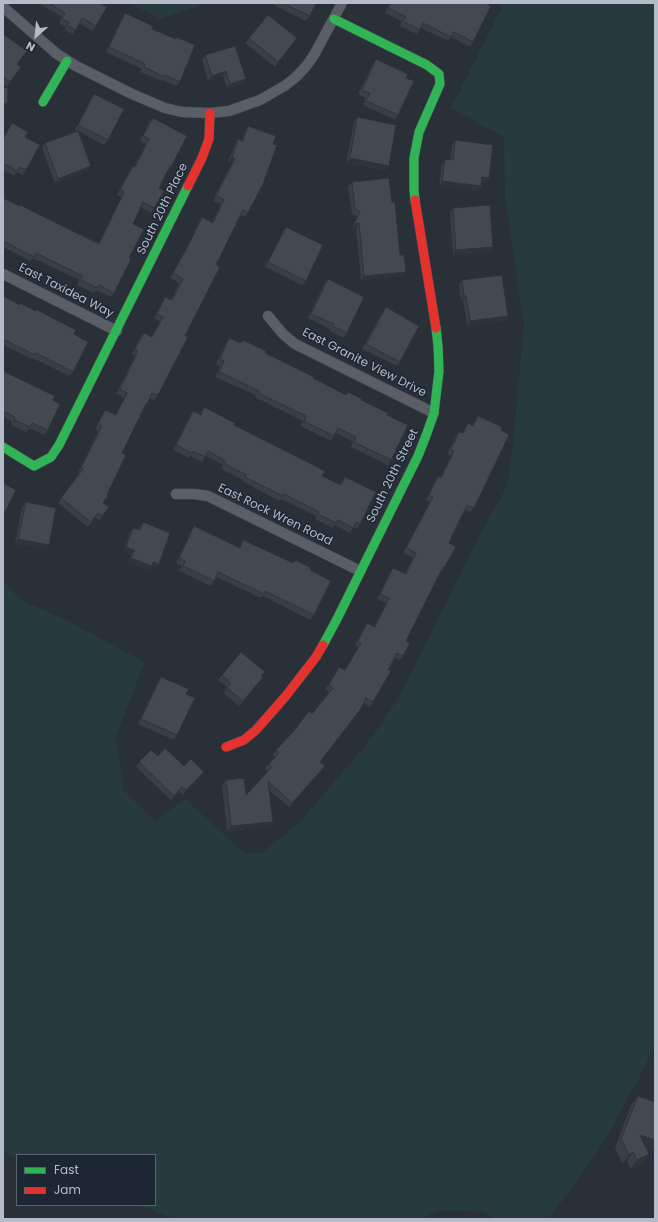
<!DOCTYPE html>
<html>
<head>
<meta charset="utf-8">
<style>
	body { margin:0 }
	#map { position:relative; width:658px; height:1222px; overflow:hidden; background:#2a3038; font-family:Poppins,sans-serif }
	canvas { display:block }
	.frame { position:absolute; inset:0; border:4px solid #b4bcc9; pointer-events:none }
	.legend { position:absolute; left:16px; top:1154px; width:140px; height:52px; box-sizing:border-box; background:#1d2633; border:1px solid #59626f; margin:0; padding:5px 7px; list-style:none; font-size:12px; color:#b4bcc9 }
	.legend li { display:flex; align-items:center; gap:8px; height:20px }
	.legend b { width:20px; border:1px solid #59626f }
	.north { position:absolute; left:16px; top:16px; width:40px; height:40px; -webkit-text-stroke:3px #1d2633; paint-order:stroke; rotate:207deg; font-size:11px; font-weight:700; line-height:16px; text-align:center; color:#b4bcc9 }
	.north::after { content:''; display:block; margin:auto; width:14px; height:18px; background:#b4bcc9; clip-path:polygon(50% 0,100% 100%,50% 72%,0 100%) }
</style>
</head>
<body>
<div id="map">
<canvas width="658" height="1222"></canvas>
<div class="frame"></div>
<ul class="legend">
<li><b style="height:5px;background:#30b455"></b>Fast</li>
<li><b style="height:5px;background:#e5322d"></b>Jam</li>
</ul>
<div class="north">N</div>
</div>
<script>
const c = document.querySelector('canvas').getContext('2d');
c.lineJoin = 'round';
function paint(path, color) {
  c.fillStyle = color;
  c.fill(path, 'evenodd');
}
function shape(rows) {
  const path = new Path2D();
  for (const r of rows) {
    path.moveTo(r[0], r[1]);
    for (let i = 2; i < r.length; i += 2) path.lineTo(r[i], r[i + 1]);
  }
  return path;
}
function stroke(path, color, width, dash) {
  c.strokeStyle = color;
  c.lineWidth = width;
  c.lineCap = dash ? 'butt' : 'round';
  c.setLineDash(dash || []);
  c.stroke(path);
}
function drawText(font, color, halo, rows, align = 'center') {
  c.font = font + ' Poppins,sans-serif';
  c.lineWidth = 3;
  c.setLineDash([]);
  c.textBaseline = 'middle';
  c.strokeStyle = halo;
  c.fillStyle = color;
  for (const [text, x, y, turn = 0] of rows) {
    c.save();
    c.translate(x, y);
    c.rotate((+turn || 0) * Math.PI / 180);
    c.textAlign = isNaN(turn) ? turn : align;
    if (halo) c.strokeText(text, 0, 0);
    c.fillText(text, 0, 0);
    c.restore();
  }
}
paint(shape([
	[129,3,205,3,199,6,160,19],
	[495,3,655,3,655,1044,639,1079,597,1153,549,1219,494,1219,484,1212,438,1210,421,1219,175,1219,139,1205,155,1205,155,1155,17,1155,17,1157,3,1152,3,580,20,600,62,618,145,662,116,736,124,791,155,821,185,799,244,853,262,853,300,822,371,739,399,697,476,542,507,486,512,452,524,325,505,196,504,137,451,108,502,7]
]), '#273a3e');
const street = shape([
	[3,7,57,54,76,66,132,94,165,108,182,112,210,113,229,111,260,100,286,85,297,76,307,65,314,55,342,3],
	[3,274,117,331],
	[268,316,283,334,295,344,434,413],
	[176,494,194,494,208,496,360,571]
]);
const fast = shape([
	[334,19,427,65,439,74,440,84,419,132,414,158,414,190,415,200],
	[43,102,67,61],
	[3,447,34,466,51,457,59,445,188,186],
	[323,645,338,617,418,456,427,433,434,413,439,371,438,346,436,328]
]);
const jam = shape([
	[188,186,202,158,209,139,210,113],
	[415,200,436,328],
	[226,747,244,740,256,730,285,697,316,657,323,645]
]);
stroke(street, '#484c53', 11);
stroke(fast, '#484c53', 10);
stroke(jam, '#484c53', 10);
stroke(street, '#5a5e66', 10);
stroke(fast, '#30b455', 9);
stroke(jam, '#e5322d', 9);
paint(shape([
	[38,3,99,3,96,26,93,31,79,23,73,34,64,30,66,27,59,23,62,17],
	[272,3,316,3,310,16,306,21,272,4],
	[390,3,485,3,473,42,470,47,451,37,448,41,421,28,417,34,400,26,402,21,385,13],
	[125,13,152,29,175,39,176,37,180,82,176,86,162,80,161,81,140,72,142,69,106,52,122,18],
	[3,34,17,64,21,67,7,87,3,84],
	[249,38,297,38,275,67,245,43],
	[205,55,242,84,227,88,223,76,208,81,202,60],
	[376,59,406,78,398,115,395,120,363,105,366,98,358,94,373,64],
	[94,94,108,140,104,145,78,131,88,171,55,183,42,148,45,143,77,131,75,130,91,99],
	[357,117,386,171,346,163,354,122],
	[153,118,171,167,168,172,167,171,159,188,154,208,151,213,141,207,133,224,129,258,114,293,111,297,96,290,94,293,77,285,79,280,33,258,31,261,3,247,3,198,19,206,99,243,121,197,117,195,129,171,133,166,134,167,146,144,140,141,149,122],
	[12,123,25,137,26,170,23,175,17,172,14,176,3,170,3,138],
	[248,126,248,213,245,217,240,215,216,265,185,336,158,395,154,400,150,398,148,403,144,407,122,453,103,503,109,507,99,521,95,518,88,527,58,503,80,474,78,473,98,431,95,429,102,415,105,410,116,415,124,398,116,394,135,356,132,354,140,337,144,333,151,337,160,322,154,318,162,302,165,297,171,300,179,283,170,278,187,247,199,222,202,217,212,222,221,204,213,201,216,196,215,195,232,163,228,162,235,144,238,139,242,141,245,131],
	[455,140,489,178,486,183,481,183,481,186,478,191,439,186,442,164,445,159,450,160,452,145],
	[352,182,392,202,400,255,406,272,403,276,361,280,356,228,351,229,357,216,352,214,348,187],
	[453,208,490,252,453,255,450,213],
	[286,227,306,281,302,285,265,267,283,231],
	[328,279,347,333,344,338,330,331,330,329,308,318,324,284],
	[462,280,508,316,505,321,467,326,463,300,461,301,459,285],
	[3,296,74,334,73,372,69,376,33,358,32,359,3,345],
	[386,307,400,362,397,366,362,349,382,312],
	[229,338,240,343,243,340,265,353,313,378,346,395,348,392,361,400,387,415,391,460,388,465,351,447,353,442,336,433,331,441,300,426,303,421,255,397,256,395,215,377,220,366,216,364,226,343],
	[3,371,53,400,48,430,44,435,29,428,26,432,11,425,12,422,3,417],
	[204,407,234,425,322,476,340,484,345,477,360,524,357,529,353,527,350,533,335,525,333,528,315,519,316,516,281,499,279,501,242,481,243,480,221,469,223,465,206,456,202,462,190,456,189,458,173,450,190,416,193,411,200,414],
	[478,416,501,430,474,508,470,512,465,510,449,543,444,568,441,573,440,572,406,641,403,656,400,660,395,658,373,702,370,707,364,703,320,762,322,771,289,807,269,790,273,822,270,827,227,831,222,785,226,780,246,795,268,771,265,768,275,757,273,755,276,750,312,714,329,692,325,690,339,667,345,670,358,647,355,646,364,628,367,623,374,627,386,603,377,599,390,572,393,568,405,573,413,558,403,553,430,502,426,500,435,481,438,476,440,478,451,456,447,454,456,436,459,432,462,433,468,423,472,426],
	[26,502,46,550,15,544,22,507],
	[143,522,159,564,156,569,151,567,148,570,128,563,131,555,123,552,130,532,133,528,138,529],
	[194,526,239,548,243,540,293,563,295,560,310,570,314,615,310,620,263,596,261,598,216,577,211,586,179,571,182,566,176,563,191,531],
	[222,675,263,677,239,706,223,693,227,687,218,680],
	[161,677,186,694,177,735,174,740,138,724,158,681],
	[158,756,184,766,204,772,201,777,183,795,179,792,171,800,136,767,139,762],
	[638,1096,647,1149,643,1163,631,1169,627,1161,622,1164,615,1148,631,1105]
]), '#3a3f45');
paint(shape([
	[226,71,223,76,208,81,212,76],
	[246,79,242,84,227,88,230,84],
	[3,103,7,104,3,108],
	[232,157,235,159,232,163,228,162],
	[350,158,389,166,386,171,346,163],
	[91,166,88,171,55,183,58,179],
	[482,177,489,178,486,183,479,182],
	[442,181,481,186,478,191,439,186],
	[359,223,356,228,351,229,354,224],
	[493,247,490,252,453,255,456,250],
	[406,272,403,276,361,280,364,276],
	[464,296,466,296,463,300,461,301],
	[508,316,505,321,467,326,470,321],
	[18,539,49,545,46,550,15,544],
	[126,547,134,550,131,555,123,552],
	[131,558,153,562,159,564,156,569,151,567,148,570,128,563],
	[325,766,322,771,289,807,292,803],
	[204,772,201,777,183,795,186,790],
	[182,787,179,792,171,800,174,796],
	[273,822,270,827,227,831,231,826],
	[640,1135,655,1140,655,1152,634,1144],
	[633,1152,627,1161,622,1164,629,1155],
	[649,1154,643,1163,631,1169,637,1160]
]), '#303338');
const building = shape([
	[49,3,99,3,107,7,96,26,82,18,76,30,67,25,69,22,62,19,65,13,49,3],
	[283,3,316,3,310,16,283,3],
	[391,3,485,3,491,6,473,42,454,32,451,37,423,23,420,30,403,21,406,17,388,8,391,3],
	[125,13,153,26,152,29,176,39,176,37,195,45,180,82,165,75,165,77,144,67,145,64,109,47,125,13],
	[268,15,297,38,278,62,249,38,268,15],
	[3,34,27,51,17,64,21,67,10,82,3,77,3,34],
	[235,46,246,79,230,84,226,71,212,76,205,55,235,46],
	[376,59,408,74,406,78,414,81,398,115,366,101,370,93,362,90,376,59],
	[3,88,8,88,7,104,3,103,3,88],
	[94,94,124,109,108,140,78,125,94,94],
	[357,117,396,125,389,166,350,158,357,117],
	[153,118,187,136,171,167,170,166,159,188,164,191,154,208,143,202,133,224,144,229,129,258,131,259,114,293,99,285,97,288,81,280,83,276,36,253,34,257,3,241,4,237,3,236,3,198,19,206,20,205,99,244,124,192,120,190,133,166,135,167,149,139,143,136,153,118],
	[12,123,28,132,25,137,40,145,26,170,20,167,17,171,3,163,3,139,12,123],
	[248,126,276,136,273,144,277,145,263,184,248,213,243,210,216,265,220,267,185,336,188,337,158,395,152,393,148,403,147,402,122,453,126,455,107,495,108,496,103,503,109,507,102,516,98,513,91,522,61,498,83,469,81,468,102,426,98,424,105,410,116,415,127,393,120,389,138,351,135,349,144,333,152,337,163,317,157,314,165,297,172,300,183,279,173,273,190,242,202,217,213,223,224,200,217,196,219,191,218,191,235,159,232,157,238,139,243,141,248,126],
	[78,131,91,166,58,179,45,143,78,131],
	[455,140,493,145,489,178,482,177,481,186,442,181,445,159,453,160,455,140],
	[389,178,392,202,395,202,400,255,404,255,406,272,364,276,359,223,354,224,360,212,355,209,352,182,389,178],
	[490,205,493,247,456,250,453,208,490,205],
	[286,227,323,245,306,281,268,262,286,227],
	[502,275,508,316,470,321,466,296,464,296,462,280,502,275],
	[328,279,364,297,347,333,333,326,334,324,311,314,328,279],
	[3,296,20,305,20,303,36,311,37,310,76,330,74,334,88,342,73,372,36,353,35,355,3,339,3,296],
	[386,307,419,326,400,362,366,344,386,307],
	[229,338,241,343,243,340,266,351,265,353,314,377,313,378,346,395,348,392,362,399,361,400,388,413,387,415,408,425,391,460,354,442,356,437,338,428,334,436,304,421,306,416,258,393,259,391,219,372,224,361,220,359,229,338],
	[3,371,55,396,53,400,60,404,48,430,32,423,30,427,14,420,15,417,3,411,3,371],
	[204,407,235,423,234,425,325,471,322,476,341,485,345,477,376,492,360,524,356,522,353,528,338,520,336,523,318,514,319,512,284,494,283,496,245,477,246,475,225,464,226,461,208,451,205,457,193,451,192,453,176,445,193,411,201,415,204,407],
	[478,416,502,427,501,430,509,435,474,508,467,505,457,525,449,543,456,547,444,568,443,567,406,641,410,643,403,656,397,653,388,670,391,671,373,702,366,698,360,710,320,762,325,766,292,803,268,781,273,822,231,826,226,780,244,778,246,795,272,767,269,764,279,753,276,750,293,732,309,711,312,714,333,688,329,685,339,667,345,670,361,643,358,641,367,623,375,627,389,598,380,594,393,568,406,574,416,553,406,548,433,497,429,495,438,476,441,478,454,451,451,449,459,432,463,433,468,423,473,426,478,416],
	[3,483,16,490,3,516,3,483],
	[26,502,56,508,49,545,18,539,26,502],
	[143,522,170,533,159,564,153,562,152,566,131,558,134,550,126,547,133,528,140,530,143,522],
	[194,526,240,548,243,540,293,563,295,560,311,568,310,570,331,581,314,615,265,591,264,594,218,572,214,581,183,566,185,561,179,558,194,526],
	[241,652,265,672,261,676,263,677,243,701,227,688,231,683,222,675,241,652],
	[161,677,189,689,186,694,195,698,177,735,141,719,161,677],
	[165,748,184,766,191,759,204,772,186,790,182,787,174,796,139,762,151,750,158,756,165,748],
	[638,1096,655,1102,655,1140,640,1135,649,1154,637,1160,633,1152,629,1155,621,1139,638,1096]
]);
paint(building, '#444950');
stroke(building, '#303338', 1);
drawText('12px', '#b4bcc9', '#1d2633', [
	["South 20th Place",163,209,-64],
	["East Taxidea Way",66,291,27],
	["East Granite View Drive",364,363,27],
	["South 20th Street",393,476,-64],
	["East Rock Wren Road",275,515,26]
]);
</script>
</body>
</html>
